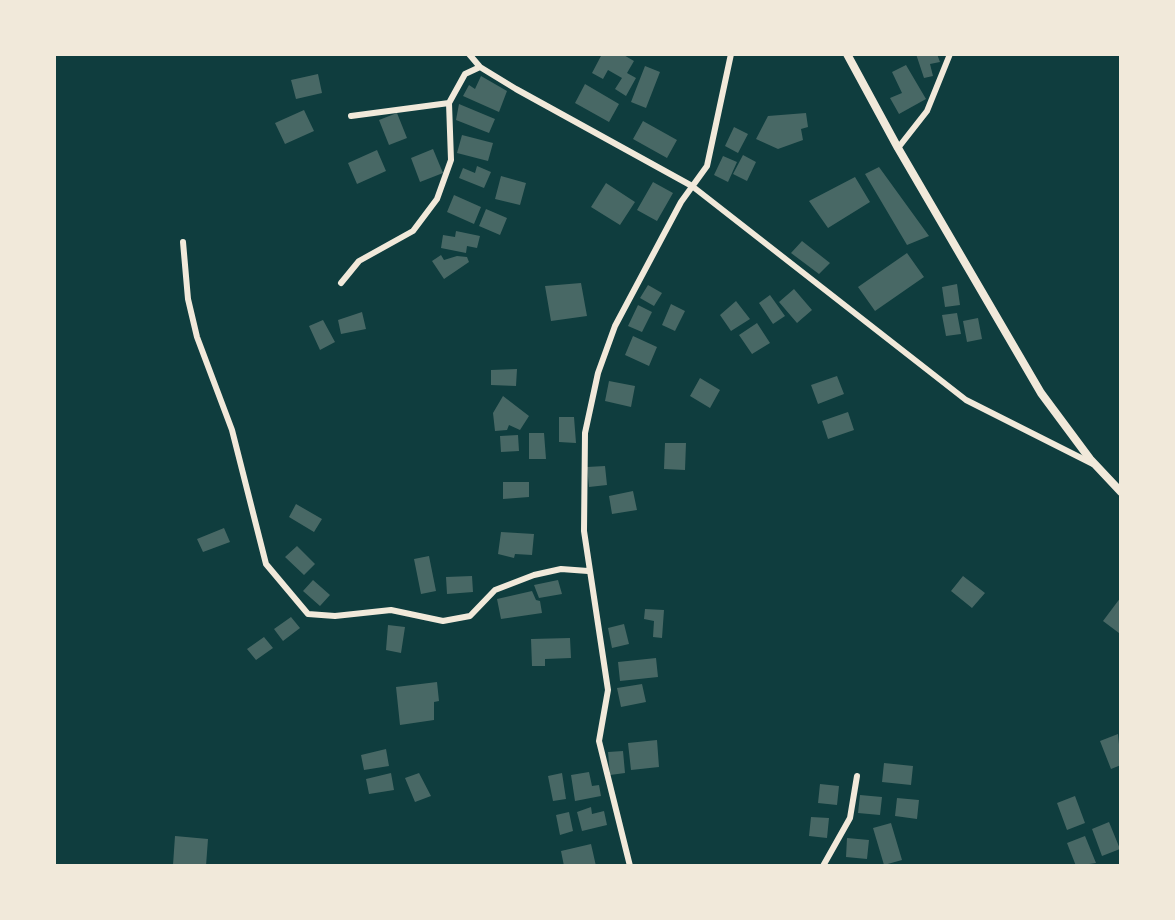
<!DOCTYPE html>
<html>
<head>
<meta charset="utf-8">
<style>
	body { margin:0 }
	#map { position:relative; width:1175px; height:920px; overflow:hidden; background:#0f3d3e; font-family:"DejaVu Sans",sans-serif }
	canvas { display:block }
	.frame { position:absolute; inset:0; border:56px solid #f1e9da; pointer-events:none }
</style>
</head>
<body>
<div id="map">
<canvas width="1175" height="920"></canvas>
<div class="frame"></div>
</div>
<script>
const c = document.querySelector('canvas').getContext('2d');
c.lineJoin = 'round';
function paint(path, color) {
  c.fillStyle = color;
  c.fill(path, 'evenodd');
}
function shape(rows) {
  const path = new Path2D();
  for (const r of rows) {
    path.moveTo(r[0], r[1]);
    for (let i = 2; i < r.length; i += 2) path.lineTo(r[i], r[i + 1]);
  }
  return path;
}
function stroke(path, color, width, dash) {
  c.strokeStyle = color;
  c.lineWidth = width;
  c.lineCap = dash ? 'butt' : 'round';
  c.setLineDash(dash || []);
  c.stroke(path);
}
paint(shape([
	[602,54,622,54,634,61,627,73,636,78,626,96,615,89,622,78,608,70,603,79,592,73],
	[916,54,937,54,940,62,930,64,933,76,924,78],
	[906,65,926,99,899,114,890,98,902,93,892,72],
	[645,66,660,72,646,108,631,102],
	[318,74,322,93,296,99,291,80],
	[481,76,507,91,499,112,463,96,469,85,475,89],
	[585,84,619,104,609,122,575,103],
	[459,104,495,119,489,133,456,120],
	[304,110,314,131,285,144,275,123],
	[397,113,407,138,389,145,379,120],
	[806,113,808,127,801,129,803,140,778,149,756,139,768,116],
	[643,121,677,140,667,158,633,139],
	[734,127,748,134,738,153,725,146],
	[462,135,493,143,488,161,457,153],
	[433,149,443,173,420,182,411,158],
	[377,150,386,171,357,184,348,163],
	[743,155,756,162,747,181,733,174],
	[723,156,737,162,728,182,714,175],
	[477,166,491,172,484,188,459,178,463,168,475,173],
	[879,167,929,236,907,245,865,174],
	[501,176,526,183,520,205,495,199],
	[855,177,870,202,828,228,809,201],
	[653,182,673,193,657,221,637,210],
	[606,183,635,202,620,225,591,207],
	[454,195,481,207,474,224,447,212],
	[486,209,507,218,500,235,479,226],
	[456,231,480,236,477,248,467,246,466,253,441,248,443,235,455,237],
	[802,241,830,263,819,274,791,253],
	[907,253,924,277,875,311,858,287],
	[441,255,444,260,457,256,467,257,469,262,444,279,432,261],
	[581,283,587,316,551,321,545,286],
	[957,284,960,305,945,307,942,287],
	[648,285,662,293,654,306,640,298],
	[794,289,812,310,797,323,779,302],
	[770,295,785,316,773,324,759,303],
	[736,301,750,319,731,331,720,315],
	[671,304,685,311,675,331,662,325],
	[638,305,652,312,642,332,628,326],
	[362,312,366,329,341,334,338,320],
	[957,313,961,334,946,336,942,315],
	[978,318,982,339,967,342,963,321],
	[323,320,335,342,320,350,309,326],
	[757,323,770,343,752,354,739,335],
	[633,336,657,347,649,366,625,355],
	[517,369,516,386,491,385,491,370],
	[837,376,844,394,818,404,811,385],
	[700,378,720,390,710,408,690,396],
	[609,381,635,386,631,407,605,401],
	[503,396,529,416,520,430,509,425,507,430,495,431,493,413],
	[848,412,854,430,828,439,822,421],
	[559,417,574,417,576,443,559,442],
	[529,433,544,433,546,459,529,459],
	[518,435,519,451,501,452,500,436],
	[665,443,686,443,685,470,664,469],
	[605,466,607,485,589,487,587,467],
	[503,482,529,482,529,497,503,499],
	[633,491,637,510,612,514,609,496],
	[296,504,322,519,314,532,289,517],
	[224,528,230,542,203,552,197,539],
	[501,532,534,534,532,555,515,554,514,558,498,554],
	[297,546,315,564,304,575,285,557],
	[429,556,436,591,421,594,414,559],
	[472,576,473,592,447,594,446,577],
	[963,576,985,593,972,608,951,591],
	[313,580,330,595,320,606,303,591],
	[558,580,562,594,539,598,534,585],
	[532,591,536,600,540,601,542,613,501,619,497,599],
	[1121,597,1121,630,1119,633,1103,621],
	[645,609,664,610,662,638,653,637,654,621,644,619],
	[291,617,300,628,283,641,274,629],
	[624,624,629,644,612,648,608,628],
	[388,625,405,627,401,653,386,650],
	[264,637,273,648,256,660,247,649],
	[570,638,571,658,545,659,545,666,532,666,531,639],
	[656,658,658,677,620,681,618,662],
	[437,682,439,701,434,702,434,720,400,725,396,687],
	[642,684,646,702,621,707,617,688],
	[1118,734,1121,765,1111,769,1100,741],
	[657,740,659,767,631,770,628,743],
	[386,749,389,766,364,770,361,755],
	[623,751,625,773,610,775,608,752],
	[884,763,913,766,911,785,882,782],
	[589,772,592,786,599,785,601,796,575,801,571,775],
	[391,773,394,790,369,794,366,779],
	[419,773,431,796,415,802,405,778],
	[562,773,566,799,553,801,548,776],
	[820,784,839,786,837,805,818,803],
	[860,795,882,797,880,815,858,813],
	[1075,796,1085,823,1067,830,1057,803],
	[897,798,919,800,917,819,895,816],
	[591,807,592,814,604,811,607,825,582,831,577,812],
	[569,812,573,831,560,835,556,815],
	[811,817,829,818,827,838,809,836],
	[1109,822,1120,849,1102,856,1092,829],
	[891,823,902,860,884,865,873,828],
	[175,836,208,839,206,866,173,865],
	[1085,836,1096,863,1076,866,1067,843],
	[847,838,869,840,867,859,846,857],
	[591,844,596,866,564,866,561,851]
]), '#486865');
stroke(shape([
	[469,54,480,67,516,89,692,186,966,400,1093,464],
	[351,116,449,103,465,74,480,67],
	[898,148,927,111,950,54],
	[183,242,188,299,197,337,232,430,266,564,308,614,335,616,391,610,443,621,470,616,495,590,534,575,561,569,588,571],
	[341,283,359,261,413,231,437,199,451,160,449,103],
	[630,866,599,741,608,690,584,531,585,433,598,373,615,326,681,202,707,166,731,54],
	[823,866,850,818,857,776]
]), '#f1e9da', 6);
stroke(shape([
	[847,54,898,148,1041,393,1090,459,1121,492]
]), '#f1e9da', 8);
</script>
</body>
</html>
